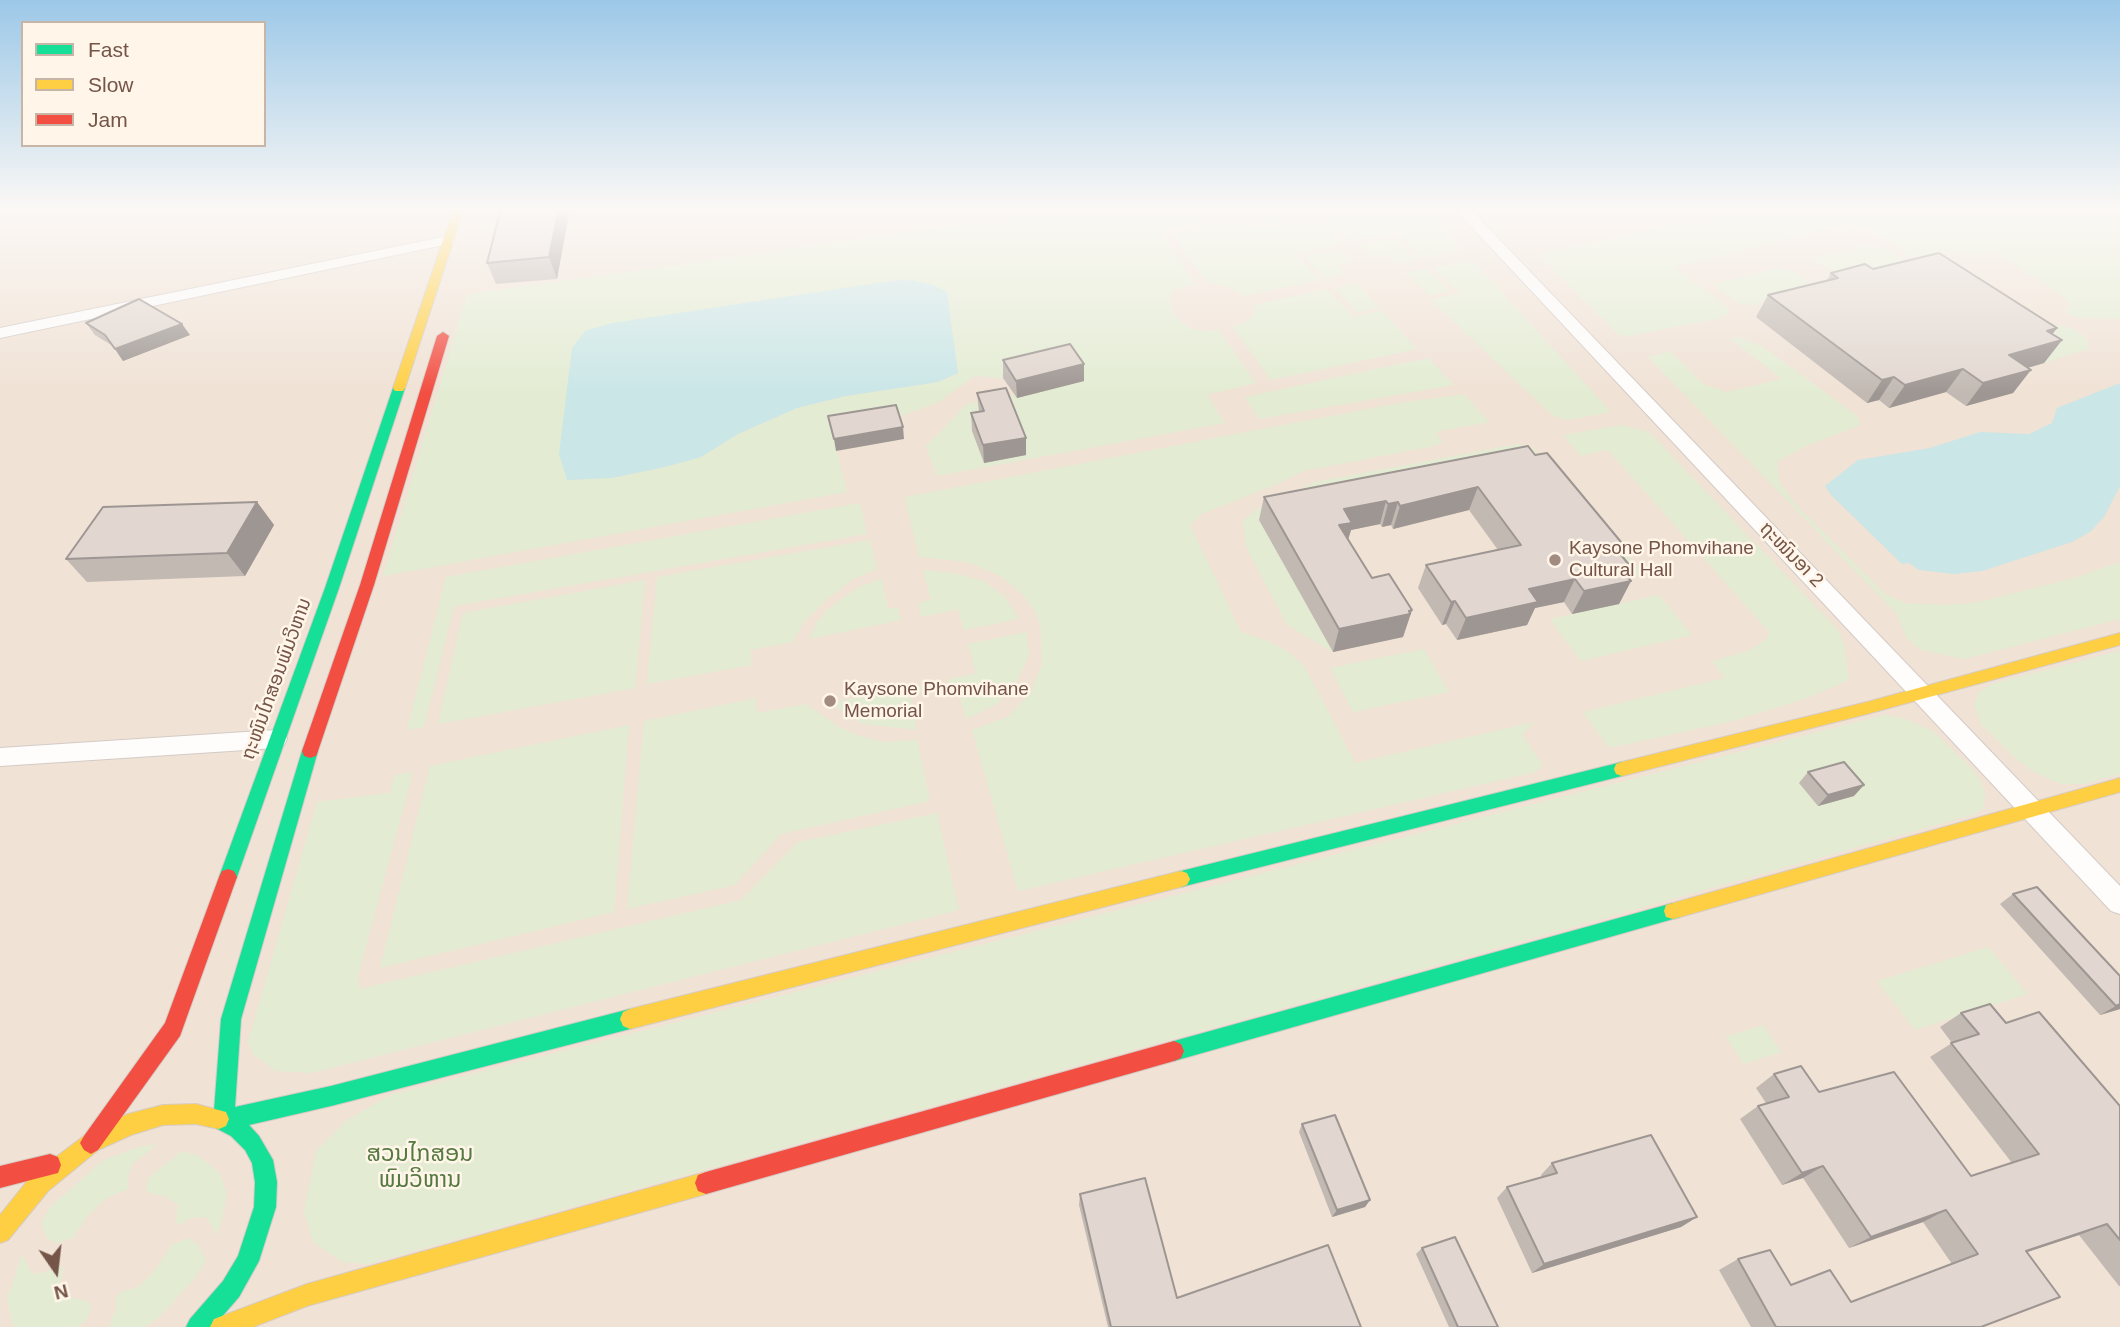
<!DOCTYPE html>
<html>
<head>
<meta charset="utf-8">
<style>
	body { margin:0 }
	#map { position:relative; width:2120px; height:1327px; overflow:hidden; background:#f6efe8; font-family:Arial,sans-serif }
	canvas { display:block }
	.legend { position:absolute; left:21px; top:21px; width:245px; height:126px; box-sizing:border-box; background:#fff5e8; border:2px solid #c7b5a8; margin:0; padding:9px 12px; list-style:none; font-size:21px; color:#745548 }
	.legend li { display:flex; align-items:center; gap:14px; height:35px }
	.legend b { width:35px; border:2px solid #c7b5a8 }
	.north { position:absolute; left:21px; top:1236px; width:70px; height:70px; -webkit-text-stroke:5px #fff5e8; paint-order:stroke; rotate:166deg; font-size:19px; font-weight:700; line-height:28px; text-align:center; color:#745548 }
	.north::after { content:''; display:block; margin:auto; width:24px; height:32px; background:#745548; clip-path:polygon(50% 0,100% 100%,50% 72%,0 100%) }
</style>
</head>
<body>
<div id="map">
<canvas width="2120" height="1327"></canvas>
<ul class="legend">
<li><b style="height:9px;background:#16e098"></b>Fast</li>
<li><b style="height:9px;background:#ffcf43"></b>Slow</li>
<li><b style="height:9px;background:#f24e42"></b>Jam</li>
</ul>
<div class="north">N</div>
</div>
<script>
const c = document.querySelector('canvas').getContext('2d');
c.lineJoin = 'round';
function paint(path, color) {
  c.fillStyle = color;
  c.fill(path, 'evenodd');
}
function shape(rows) {
  const path = new Path2D();
  for (const r of rows) {
    path.moveTo(r[0], r[1]);
    for (let i = 2; i < r.length; i += 2) path.lineTo(r[i], r[i + 1]);
  }
  return path;
}
function stroke(path, color, width, dash) {
  c.strokeStyle = color;
  c.lineWidth = width;
  c.lineCap = dash ? 'butt' : 'round';
  c.setLineDash(dash || []);
  c.stroke(path);
}
function drawText(font, color, halo, rows, align = 'center') {
  c.font = font + ' Arial,"Noto Sans Lao",sans-serif';
  c.lineWidth = 5;
  c.setLineDash([]);
  c.textBaseline = 'middle';
  c.strokeStyle = halo;
  c.fillStyle = color;
  for (const [text, x, y, turn = 0] of rows) {
    c.save();
    c.translate(x, y);
    c.rotate((+turn || 0) * Math.PI / 180);
    c.textAlign = isNaN(turn) ? turn : align;
    if (halo) c.strokeText(text, 0, 0);
    c.fillText(text, 0, 0);
    c.restore();
  }
}
paint(shape([
	[0,208,2120,208,2120,1327,0,1327]
]), '#f0e2d5');
paint(shape([
	[1086,208,1425,208,1463,250,1422,258,1398,232,1351,242,1321,213,1274,224,1210,219,1181,225,1166,231,1163,236,1194,284,1176,289,1170,296,1173,315,1189,328,1203,331,1219,330,1256,383,1207,395,1225,423,937,476,926,446,967,404,1014,395,1017,398,1083,381,1069,361,1003,378,975,376,937,403,898,417,831,428,847,492,383,576,467,294],
	[947,292,958,374,938,382,846,396,797,408,738,434,701,457,665,467,612,478,567,480],
	[1758,208,2100,208,2120,220,2120,319,2082,318,2067,314,2066,311,2071,306,2063,296,1998,254,1988,252,1973,256,1963,250,1919,260,1856,222,1673,267,1729,308,1728,313,1721,318,1630,336,1619,335,1538,254],
	[1317,218,1322,220,1344,244,1296,254,1320,280,1243,296,1228,286,1207,282,1175,236,1205,224,1268,228],
	[1395,238,1417,259,1396,264,1386,254,1372,257,1360,245],
	[1871,245,1888,249,1907,262,1842,278,1819,264,1815,258],
	[1342,249,1354,261,1337,265,1345,274,1324,278,1304,256],
	[1472,260,1611,412,1568,420,1553,416,1431,300,1460,293,1433,268],
	[1779,268,1796,272,1813,285,1806,292,1754,305,1740,304,1716,288,1715,284],
	[1427,269,1450,291,1429,295,1406,273],
	[1357,283,1379,307,1356,312,1335,288],
	[1327,289,1353,317,1382,311,1417,349,1271,380,1233,327,1252,318,1256,310,1253,305],
	[2060,325,2076,330,2088,340,2088,349,2044,363,2029,354,2022,329],
	[1729,338,1741,338,1762,346,1857,416,1861,425,1806,446,1777,462,1779,481,1798,507,1885,594,1905,603,1940,605,1974,603,2074,578,2120,562,2120,619,1964,659,1921,650,1907,639,1896,613,1648,357,1670,351,1703,384,1727,392,1782,379],
	[1428,358,1454,385,1259,419,1245,397],
	[1458,395,1465,395,1489,422,1435,432,1443,441,1434,446,1303,471,1282,482,1202,514,1190,525,1241,632,1271,642,1289,652,1305,667,1355,763,1534,722,1522,735,1543,765,1540,769,1532,773,1018,891,972,730,1008,717,1031,692,1042,664,1041,630,1036,613,1023,595,1002,577,968,562,919,557,905,497,1399,403],
	[1622,425,1649,432,1838,630,1844,644,1849,680,1807,698,1733,721,1609,748,1583,712,1725,678,1712,661,1748,651,1766,640,1769,632,1608,450,1581,456,1563,435],
	[1518,444,1532,447,1644,574,1611,581,1538,477,1260,520,1333,652,1287,625,1246,547,1243,521,1257,509,1315,482],
	[860,503,867,534,454,606,424,727,407,730,446,577],
	[870,540,877,569,853,579,827,599,803,623,793,642,750,650,752,665,647,684,657,577],
	[923,570,954,573,984,581,1005,597,1019,619,964,630,958,609,921,617,918,603,931,600],
	[882,578,888,609,898,607,901,620,809,639,817,622,827,610,857,588],
	[645,580,635,688,438,724,463,613],
	[1659,595,1692,635,1581,661,1550,619],
	[1027,632,1029,655,1017,681,999,703,966,719,957,686,949,687,947,680,976,673,968,644],
	[1424,649,1449,692,1353,712,1330,668],
	[2120,651,2120,774,2084,784,2061,784,2036,773,2016,759,1981,724,1974,705,1978,693,1991,684],
	[923,685,924,692,910,695,917,730,862,724,829,703],
	[756,698,757,713,806,704,839,727,857,735,884,742,917,740,930,801,781,834,735,885,627,909,644,721],
	[1884,715,1903,718,1933,731,1970,767,1981,781,1985,795,1984,807,1976,814,368,1264,342,1262,313,1242,304,1211,316,1151,347,1120,390,1095],
	[629,725,614,912,380,968,430,766],
	[413,772,358,976,359,989,741,900,798,842,937,813,959,910,311,1073,276,1071,254,1055,248,1042,317,802,390,793,395,775],
	[1988,947,2028,994,1915,1030,1877,981],
	[1763,1025,1781,1052,1744,1064,1726,1037],
	[158,1144,132,1164,128,1177,128,1189,106,1198,86,1218,74,1237,56,1244,46,1237,41,1223,51,1206,104,1160,139,1147],
	[181,1152,195,1154,219,1172,227,1193,218,1235,206,1217,192,1218,178,1225,176,1222,178,1205,164,1196,148,1193,146,1188,149,1177],
	[189,1238,199,1246,206,1261,195,1278,160,1316,145,1327,109,1327,116,1309,116,1296,122,1292,140,1286,159,1265,171,1245],
	[22,1254,32,1274,46,1272,61,1266,63,1270,59,1286,73,1298,89,1302,91,1308,87,1319,79,1327,15,1327,12,1324,7,1299]
]), '#e3ecd3');
paint(shape([
	[904,279,933,285,947,292,958,373,938,382,846,396,797,408,738,434,701,457,665,467,612,478,567,480,559,454,572,348,585,331,612,323],
	[2120,383,2120,486,2104,517,2090,532,2072,542,1982,571,1954,574,1919,570,1909,563,1902,564,1831,495,1825,486,1858,460,1930,448,1980,432,2029,434,2052,423,2057,408]
]), '#cae6e7');
const street = shape([
	[1454,208,1469,208,2120,886,2120,914,2111,911,1454,208],
	[2111,208,2120,208,2120,213,2113,211,2111,208],
	[448,236,455,240,453,243,0,338,0,328,448,236],
	[276,730,284,733,287,739,284,745,276,748,0,766,0,748,276,730]
]);
const fast = shape([
	[399,384,405,388,339,588,237,877,234,883,228,885,222,883,219,877,325,588,393,388,399,384],
	[310,744,316,746,318,751,241,1019,235,1107,331,1086,630,1009,637,1012,640,1019,637,1026,630,1029,331,1106,249,1125,259,1136,273,1160,277,1182,276,1207,259,1261,239,1297,213,1327,186,1327,190,1319,223,1281,238,1256,254,1207,255,1182,252,1163,245,1150,231,1136,212,1126,209,1119,214,1111,221,1019,302,751,304,746,310,744],
	[1622,762,1628,764,1630,769,1628,774,1622,776,1181,887,1175,885,1172,879,1175,873,1181,871,1622,762],
	[1673,903,1680,905,1682,911,1680,917,1673,919,1174,1061,1167,1058,1164,1051,1167,1044,1174,1041,1673,903]
]);
const slow = shape([
	[454,208,464,208,405,388,403,391,395,391,393,388,454,208],
	[2120,633,2120,645,1867,714,1622,776,1616,774,1614,769,1616,764,1622,762,1867,702,2120,633],
	[2120,778,2120,792,1673,919,1666,917,1664,911,1666,905,1673,903,2120,778],
	[1181,871,1187,873,1190,879,1187,885,1181,887,630,1029,623,1026,620,1019,623,1012,630,1009,1181,871],
	[196,1104,226,1112,229,1119,226,1126,219,1129,196,1124,163,1125,131,1135,98,1150,48,1191,8,1240,0,1243,0,1215,32,1175,84,1136,128,1114,163,1105,196,1104],
	[706,1172,714,1175,717,1183,714,1191,706,1194,307,1306,253,1327,210,1327,214,1319,307,1284,706,1172]
]);
const jam = shape([
	[443,332,449,336,374,585,318,751,316,756,310,758,304,756,302,751,360,585,437,336,443,332],
	[228,869,234,871,237,877,180,1036,98,1150,91,1154,84,1150,80,1143,84,1136,165,1023,219,877,222,871,228,869],
	[1174,1041,1181,1044,1184,1051,1181,1058,1174,1061,706,1194,698,1191,695,1183,698,1175,706,1172,1174,1041],
	[50,1154,58,1157,61,1165,58,1173,0,1188,0,1166,50,1154]
]);
stroke(street, '#d4cbc6', 2);
stroke(fast, '#d5cbc5', 2);
stroke(slow, '#d5cbc5', 2);
stroke(jam, '#d5cbc5', 2);
paint(street, '#fefdfc');
paint(fast, '#16e098');
paint(slow, '#ffcf43');
paint(jam, '#f24e42');
paint(shape([
	[501,208,570,208,557,279,496,284,487,263],
	[1873,269,2057,328,2052,334,2062,340,2044,363,2028,368,2013,393,1966,406,1946,392,1889,408,1879,400,1867,403,1756,317,1768,295,1827,280,1831,273],
	[86,323,190,335,123,361,113,346,95,335],
	[1003,360,1084,364,1084,381,1017,398,1003,378],
	[977,393,1026,455,984,463,972,431,971,413,979,412],
	[1528,446,1630,566,1626,575,1631,581,1619,604,1572,614,1564,602,1535,608,1527,625,1457,640,1446,624,1442,625,1418,588,1426,565,1498,550,1469,510,1393,529,1391,525,1382,527,1380,524,1351,530,1348,540,1372,578,1412,610,1403,637,1333,652,1259,520,1264,497],
	[257,502,274,525,245,576,87,582,66,559],
	[1808,772,1854,796,1818,806,1799,783],
	[2013,894,2120,1009,2100,1015,2000,904],
	[1961,1013,2006,1023,2120,1106,2120,1286,2119,1286,2079,1235,2027,1252,1981,1327,1751,1327,1719,1270,1738,1259,1791,1285,1851,1302,1952,1264,1923,1222,1849,1248,1803,1178,1782,1185,1740,1119,1758,1106,1766,1103,1756,1088,1774,1074,1819,1092,1971,1176,2012,1163,1930,1057,1952,1043,1940,1027],
	[1302,1124,1370,1200,1365,1207,1332,1217,1299,1132],
	[1552,1163,1697,1217,1681,1227,1532,1273,1497,1198,1507,1187,1542,1177,1541,1175],
	[1080,1194,1177,1298,1361,1327,1108,1327,1079,1205],
	[1422,1248,1498,1327,1449,1327,1416,1254]
]), '#c2b9b3');
paint(shape([
	[559,208,570,208,557,279,549,257],
	[182,324,190,335,123,361,115,349],
	[2057,328,2044,345,2062,340,2044,363,1992,378,2009,355,2047,331],
	[1084,364,1084,381,1017,398,1016,381],
	[1963,369,1946,392,1889,408,1905,385],
	[2031,370,2013,393,1966,406,1983,383],
	[1894,377,1879,400,1867,403,1882,380],
	[903,427,904,439,836,451,834,439],
	[1026,438,1026,455,984,463,983,445],
	[1478,487,1469,510,1393,529,1400,506],
	[1386,501,1380,524,1351,530,1346,546,1333,548,1344,509],
	[257,502,274,525,245,576,227,553],
	[1398,502,1391,525,1382,527,1388,504],
	[1626,548,1614,571,1617,550],
	[1630,566,1621,583,1631,581,1619,604,1572,614,1584,591,1621,569],
	[1575,579,1564,602,1535,608,1527,625,1457,640,1466,618,1529,589],
	[1455,601,1446,624,1442,625,1451,602],
	[1412,610,1403,637,1333,652,1339,629],
	[1864,785,1854,796,1818,806,1828,795],
	[2120,1004,2120,1009,2100,1015,2116,1006],
	[1823,1166,1803,1178,1782,1185,1802,1173],
	[1370,1200,1365,1207,1332,1217,1337,1210],
	[1946,1210,1923,1222,1849,1248,1871,1237],
	[1697,1217,1681,1227,1532,1273,1544,1264],
	[2107,1224,2079,1235,2000,1261,2026,1251]
]), '#9e9692');
const building = shape([
	[501,208,559,208,549,257,487,263,501,208],
	[1939,253,2057,328,2047,331,2062,340,2009,355,2031,370,1983,383,1963,369,1905,385,1894,377,1882,380,1768,295,1838,278,1831,273,1865,264,1873,269,1939,253],
	[139,299,182,324,115,349,105,335,86,323,139,299],
	[1070,344,1084,364,1016,381,1003,360,1070,344],
	[1006,388,1026,438,983,445,971,413,984,411,977,393,1006,388],
	[896,405,903,427,834,439,828,416,896,405],
	[1528,446,1535,455,1547,453,1626,548,1617,550,1630,566,1621,569,1631,581,1584,591,1575,579,1529,589,1538,602,1466,618,1455,601,1451,602,1426,565,1521,545,1478,487,1400,506,1398,502,1388,504,1386,501,1344,509,1352,523,1339,525,1372,578,1389,574,1412,610,1409,611,1410,614,1339,629,1264,497,1528,446],
	[257,502,227,553,66,559,103,507,257,502],
	[1844,762,1864,785,1828,795,1808,772,1844,762],
	[2037,887,2120,976,2120,1004,2116,1006,2013,894,2037,887],
	[1990,1004,2006,1023,2039,1012,2120,1106,2120,1240,2107,1224,2026,1251,2060,1297,1981,1327,1776,1327,1738,1259,1770,1250,1791,1285,1830,1270,1851,1302,1978,1254,1946,1210,1871,1237,1823,1166,1802,1173,1758,1106,1789,1097,1774,1074,1801,1066,1819,1092,1894,1072,1971,1176,2039,1154,1951,1043,1979,1034,1961,1013,1990,1004],
	[1335,1115,1370,1200,1337,1210,1302,1124,1335,1115],
	[1651,1135,1697,1217,1544,1264,1507,1187,1557,1173,1552,1163,1651,1135],
	[1145,1178,1177,1298,1328,1245,1361,1327,1111,1327,1080,1194,1145,1178],
	[1455,1237,1498,1327,1458,1327,1422,1248,1455,1237]
]);
paint(building, '#e2d7d0');
stroke(building, '#9e9692', 2);
const sky = c.createLinearGradient(0, 0, 0, 394);
sky.addColorStop(0, '#9cc8e8');
sky.addColorStop(0.53, '#fbf8f5');
sky.addColorStop(1, '#fbf8f500');
c.fillStyle = sky;
c.fillRect(0, 0, 2120, 394);
for (const [x, y, r, color] of [
	[1555,560,7,"#a28b80"],
	[830,701,7,"#a28b80"]
]) {
  const dot = new Path2D();
  dot.arc(x, y, r, 0, 2 * Math.PI);
  c.fillStyle = color;
  c.fill(dot);
  stroke(dot, '#fff5e8', 2.5);
}
drawText('19px', '#745548', '#fff5e8', [
	["Kaysone Phomvihane",1569,549],
	["Cultural Hall",1569,571],
	["Kaysone Phomvihane",844,690],
	["Memorial",844,712]
], 'left');
drawText('19px', '#745548', '#fff5e8', [
	["ຖະໜົນອາ 2",1791,555,46],
	["ຖະໜົນໄກສອນພົມວິຫານ",277,679,-70]
]);
drawText('23px', '#557a41', '#fff5e8', [
	["ສວນໄກສອນ",420,1155],
	["ພົມວິຫານ",420,1181]
]);
</script>
</body>
</html>
